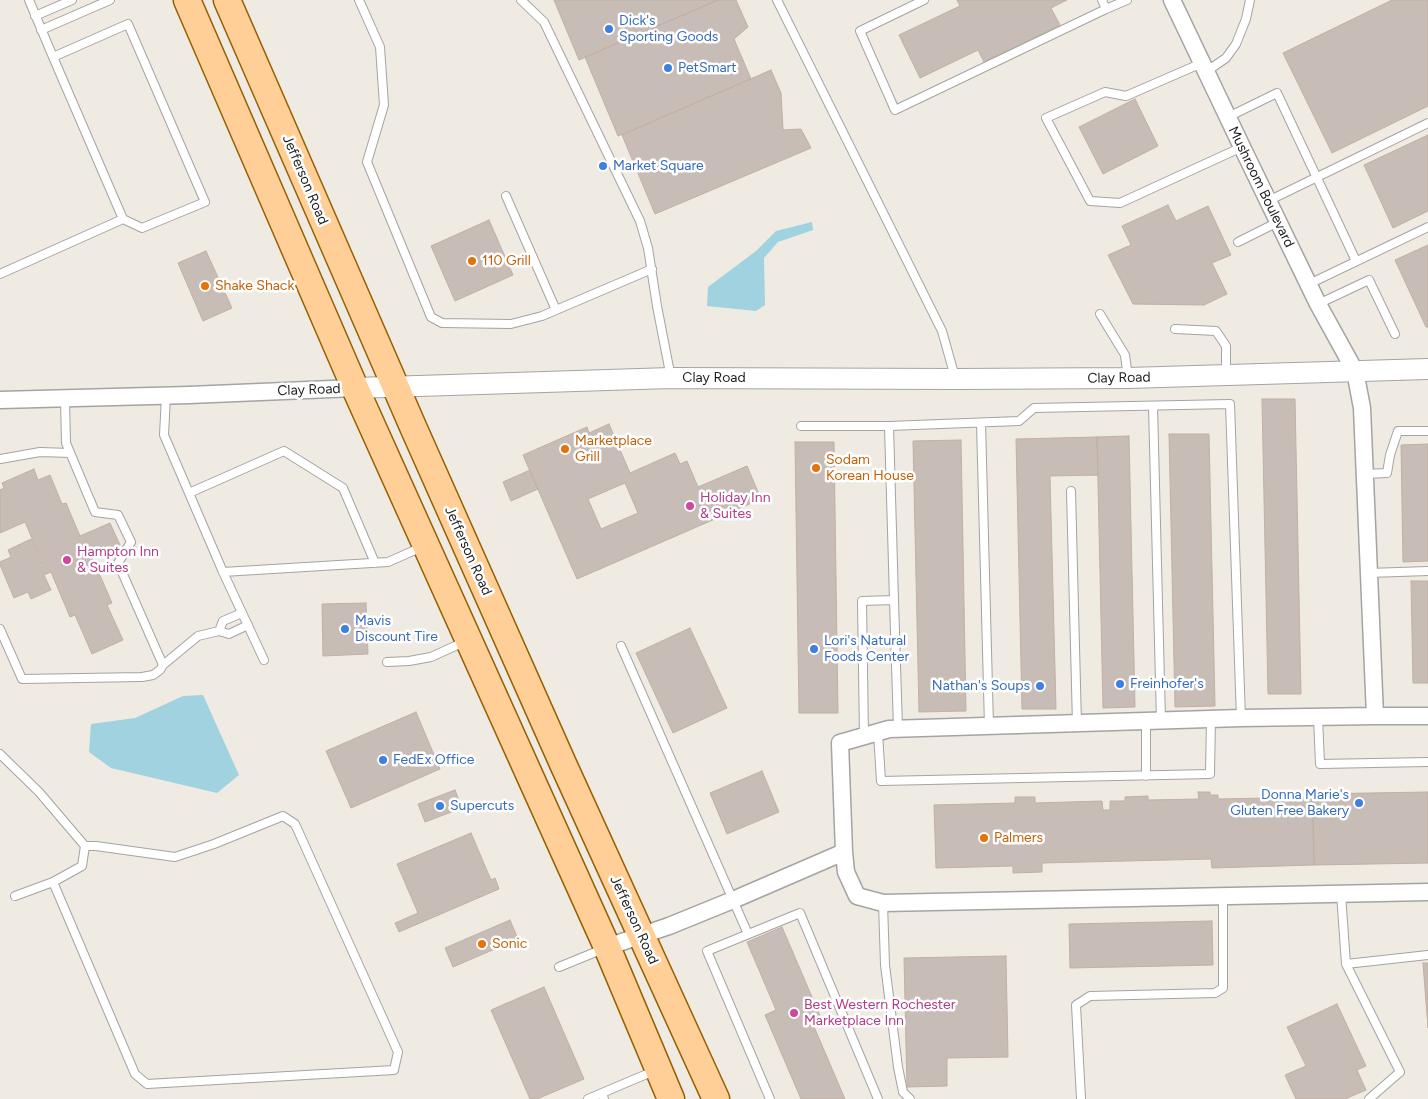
<!DOCTYPE html>
<html>
<head>
<meta charset="utf-8">
<style>
	body { margin:0 }
	canvas { display:block; background:#efeae2 }
</style>
</head>
<body>
<canvas width="1428" height="1099"></canvas>
<script>
const c = document.querySelector('canvas').getContext('2d');
c.lineJoin = 'round';
function paint(path, color) {
  c.fillStyle = color;
  c.fill(path, 'evenodd');
}
function shape(rows) {
  const path = new Path2D();
  for (const r of rows) {
    path.moveTo(r[0], r[1]);
    for (let i = 2; i < r.length; i += 2) path.lineTo(r[i], r[i + 1]);
  }
  return path;
}
function stroke(path, color, width, dash) {
  c.strokeStyle = color;
  c.lineWidth = width;
  c.lineCap = dash ? 'butt' : 'round';
  c.setLineDash(dash || []);
  c.stroke(path);
}
function drawText(font, color, halo, rows, align = 'center') {
  c.font = font + ' Figtree,sans-serif';
  c.lineWidth = 5;
  c.setLineDash([]);
  c.textBaseline = 'middle';
  c.strokeStyle = halo;
  c.fillStyle = color;
  for (const [text, x, y, turn = 0] of rows) {
    c.save();
    c.translate(x, y);
    c.rotate((+turn || 0) * Math.PI / 180);
    c.textAlign = isNaN(turn) ? turn : align;
    if (halo) c.strokeText(text, 0, 0);
    c.fillText(text, 0, 0);
    c.restore();
  }
}
paint(shape([
	[812,222,813,230,778,242,764,258,765,305,756,311,707,306,708,287,756,251,776,231],
	[203,695,239,775,217,793,111,768,89,752,91,724,135,718,183,696]
]), '#a1d2df');
const building = shape([
	[554,0,718,0,579,60,554,0],
	[718,0,736,0,748,27,734,39,751,79,618,136,585,57,718,0],
	[957,0,1067,0,1051,8,1060,25,984,62,978,50,920,78,899,35,960,6,957,0],
	[1392,0,1428,0,1428,106,1332,153,1283,53,1392,0],
	[771,70,781,93,783,130,801,129,811,148,655,214,622,135,771,70],
	[1135,99,1158,146,1103,174,1079,127,1135,99],
	[1428,135,1428,211,1393,228,1364,165,1428,135],
	[1168,205,1176,221,1208,206,1231,255,1212,263,1227,294,1204,305,1133,304,1108,255,1131,245,1122,226,1168,205],
	[489,220,513,275,455,301,431,246,489,220],
	[1428,245,1428,327,1426,327,1395,260,1428,245],
	[206,251,232,308,203,321,178,263,206,251],
	[1262,399,1295,399,1301,694,1268,694,1262,399],
	[609,424,630,473,675,453,680,464,687,461,698,487,747,466,761,499,577,579,523,455,587,427,589,433,609,424],
	[625,483,638,513,601,529,588,499,625,483],
	[1169,434,1209,434,1215,706,1175,707,1169,434],
	[1129,436,1135,707,1103,708,1097,437,1129,436],
	[1097,437,1098,475,1050,476,1056,709,1022,709,1016,439,1097,437],
	[961,440,966,711,919,712,913,441,961,440],
	[795,442,834,442,838,713,799,713,795,442],
	[1428,444,1428,561,1403,562,1401,445,1428,444],
	[34,469,38,480,50,475,62,504,66,503,80,536,110,523,120,545,92,557,112,603,107,605,123,640,92,654,75,615,70,617,51,572,44,575,51,590,31,599,28,592,14,598,0,565,0,562,11,557,8,550,31,539,41,563,42,562,25,522,0,533,0,490,4,488,2,483,34,469],
	[530,470,538,489,511,501,503,482,530,470],
	[1411,581,1428,581,1428,683,1413,683,1411,581],
	[366,603,368,654,323,656,322,604,366,603],
	[690,628,727,708,673,733,636,653,690,628],
	[416,712,440,769,351,808,326,751,416,712],
	[762,771,779,812,727,834,710,793,762,771],
	[455,790,462,808,425,822,418,804,455,790],
	[1198,792,1210,792,1210,795,1218,795,1218,799,1312,797,1314,865,1212,868,1211,859,1042,863,1042,872,1013,873,1013,866,936,868,934,805,1015,803,1015,797,1035,797,1035,803,1102,801,1103,810,1110,810,1110,801,1125,801,1125,797,1148,796,1148,800,1199,799,1198,792],
	[1428,792,1428,863,1314,865,1313,794,1428,792],
	[471,833,491,880,495,878,499,889,399,932,395,923,418,913,397,864,471,833],
	[510,920,518,939,453,967,445,948,510,920],
	[1212,921,1213,965,1070,968,1069,924,1212,921],
	[782,927,821,1018,812,1022,845,1099,801,1099,765,1015,776,1010,747,942,782,927],
	[1006,956,1008,1057,947,1058,947,1086,907,1087,904,958,1006,956],
	[1423,963,1428,963,1428,1028,1423,963],
	[544,987,584,1079,537,1099,530,1099,491,1010,544,987],
	[1337,1004,1366,1066,1357,1070,1366,1090,1345,1099,1296,1099,1285,1075,1306,1066,1287,1027,1337,1004]
]);
paint(building, '#c7bcb6');
stroke(building, '#c1b0a4', 1);
const service = shape([
	[29,0,53,57,123,219,142,228,205,202,128,24,53,57],
	[359,0,380,47,384,105,367,162,431,317,442,323,511,324,542,316,652,269],
	[521,0,544,22,640,221,648,248,657,306,671,378],
	[777,0,942,331,955,377],
	[924,0,860,31,895,110,1106,9],
	[1102,0,1106,9,1127,0],
	[35,16,72,0],
	[41,30,110,0],
	[1202,63,1126,96,1105,92,1046,118,1090,201,1120,203,1242,147],
	[1207,71,1226,58,1236,44,1246,19,1250,0],
	[1228,117,1277,93,1356,261],
	[506,196,556,310],
	[1268,201,1428,123],
	[1238,242,1278,222],
	[0,274,123,219],
	[1309,284,1428,227],
	[1318,304,1369,280,1395,334],
	[1100,314,1125,355,1128,378],
	[1175,329,1216,331,1226,346,1226,373],
	[166,396,164,435,223,572,264,660],
	[65,399,66,443,95,512,118,515,131,542,118,563,163,665],
	[1153,406,1161,721],
	[981,423,989,726],
	[801,426,889,426,1019,421,1034,408,1230,404,1241,718],
	[889,426,894,600],
	[0,459,40,452,70,453],
	[1365,474,1387,473,1390,455,1398,431,1428,431],
	[1071,491,1077,724],
	[189,493,284,451,343,488,375,563],
	[223,572,388,562,422,547],
	[1369,573,1428,571],
	[0,629,22,679,142,677,153,675,160,670,163,665,198,636,219,631,223,621,242,613],
	[219,631,229,634,248,625],
	[621,646,748,934],
	[387,662,409,661,431,657,464,642],
	[1318,717,1320,764,1428,762],
	[1146,721,1146,776],
	[878,733,881,781,1210,774,1211,719],
	[864,737,862,601,894,600,898,729],
	[0,754,39,792,85,846,96,846,175,857,214,844,283,816,295,824,398,1052,394,1070,147,1084,135,1074,53,882,15,896],
	[53,882,82,866,85,846],
	[1341,894,1346,964],
	[883,903,885,965,898,1067,903,1092,910,1099],
	[559,967,603,949],
	[588,1099,602,1093],
	[604,1099,602,1093,654,1071],
	[770,1099,707,951,800,913,878,1099],
	[1081,1099,1076,1005,1090,996,1215,993,1223,988,1223,897],
	[1369,1099,1400,1072,1346,964,1428,955]
]);
const minor = shape([
	[1172,0,1242,147,1318,304,1355,371,1362,408,1375,716],
	[0,400,189,395,355,388],
	[844,852,846,872,857,896,883,903,1428,892],
	[607,947,669,926,733,900,844,852,840,743,889,729,1241,718,1375,716,1428,716]
]);
const tertiary = shape([
	[355,388,671,378,956,379,1128,378,1428,369]
]);
const primary = shape([
	[187,0,355,388,607,947,671,1099],
	[227,0,414,429,564,766,716,1099]
]);
stroke(service, '#a4a4a4', 10);
stroke(minor, '#a4a4a4', 19);
stroke(tertiary, '#a4a4a4', 22);
stroke(primary, '#966000', 29);
stroke(service, '#fff', 8);
stroke(minor, '#fff', 16);
stroke(tertiary, '#fff', 20);
stroke(primary, '#ffcf97', 26);
for (const [x, y, r, color] of [
	[609,29,5,"#3f7fe0"],
	[668,68,5,"#3f7fe0"],
	[603,166,5,"#3f7fe0"],
	[472,261,5,"#e8710a"],
	[205,286,5,"#e8710a"],
	[565,449,5,"#e8710a"],
	[816,468,5,"#e8710a"],
	[690,506,5,"#d1479c"],
	[67,560,5,"#d1479c"],
	[345,629,5,"#3f7fe0"],
	[814,649,5,"#3f7fe0"],
	[1120,684,5,"#3f7fe0"],
	[1040,686,5,"#3f7fe0"],
	[383,760,5,"#3f7fe0"],
	[1359,803,5,"#3f7fe0"],
	[440,806,5,"#3f7fe0"],
	[984,838,5,"#e8710a"],
	[482,944,5,"#e8710a"],
	[794,1013,5,"#d1479c"]
]) {
  const dot = new Path2D();
  dot.arc(x, y, r, 0, 2 * Math.PI);
  c.fillStyle = color;
  c.fill(dot);
  stroke(dot, '#fff', 2);
}
drawText('14px', '#366cbe', '#fff', [
	["Dick's",619,21],
	["Sporting Goods",619,37],
	["PetSmart",678,68],
	["Market Square",613,166],
	["Mavis",355,621],
	["Discount Tire",355,637],
	["Lori's Natural",824,641],
	["Foods Center",824,657],
	["Freinhofer's",1130,684],
	["Nathan's Soups",1030,686,"right"],
	["FedEx Office",393,760],
	["Donna Marie's",1349,795,"right"],
	["Gluten Free Bakery",1349,811,"right"],
	["Supercuts",450,806]
], 'left');
drawText('14px', '#1d1d1d', '#fff', [
	["Jefferson Road",305,180,67],
	["Mushroom Boulevard",1261,187,64],
	["Clay Road",714,378],
	["Clay Road",1119,378,-1],
	["Clay Road",309,390,-2],
	["Jefferson Road",468,551,66],
	["Jefferson Road",634,920,65]
]);
drawText('14px', '#c56008', '#fff', [
	["110 Grill",482,261],
	["Shake Shack",215,286],
	["Marketplace",575,441],
	["Grill",575,457],
	["Sodam",826,460],
	["Korean House",826,476],
	["Palmers",994,838],
	["Sonic",492,944]
], 'left');
drawText('14px', '#b23c85', '#fff', [
	["Holiday Inn",700,498],
	["& Suites",700,514],
	["Hampton Inn",77,552],
	["& Suites",77,568],
	["Best Western Rochester",804,1005],
	["Marketplace Inn",804,1021]
], 'left');
</script>
</body>
</html>
